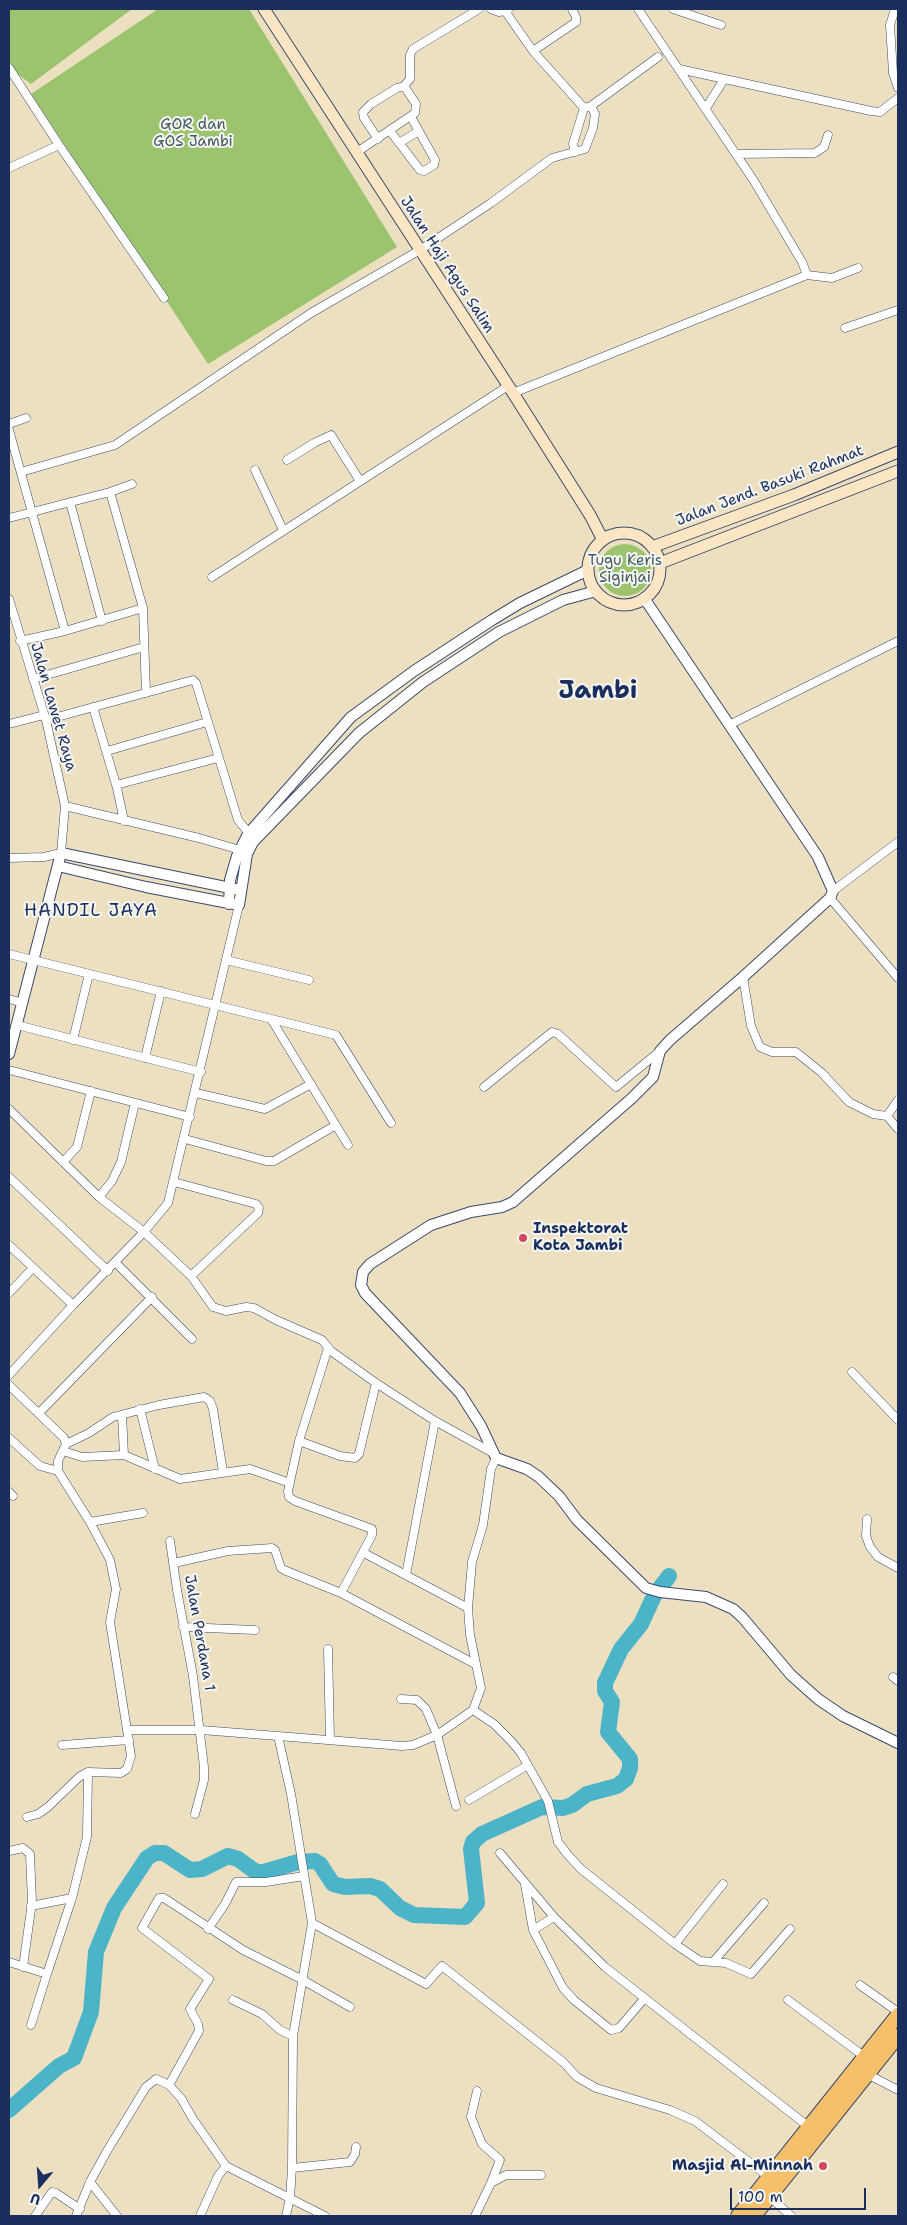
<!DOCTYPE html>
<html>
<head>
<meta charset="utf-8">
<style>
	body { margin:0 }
	#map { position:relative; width:907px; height:2225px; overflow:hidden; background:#ede0c1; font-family:"Shantell Sans",sans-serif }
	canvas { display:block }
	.frame { position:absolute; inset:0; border:10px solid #1b2f5e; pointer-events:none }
	.north { position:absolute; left:15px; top:2160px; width:50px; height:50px; -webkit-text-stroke:4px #f6f6f2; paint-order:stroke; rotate:198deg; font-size:14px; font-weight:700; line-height:20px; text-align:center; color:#1b2f5e }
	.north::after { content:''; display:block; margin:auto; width:18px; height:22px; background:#1b2f5e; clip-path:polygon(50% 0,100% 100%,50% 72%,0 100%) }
	.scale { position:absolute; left:730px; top:2188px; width:136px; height:22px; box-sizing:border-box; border:2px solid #1b2f5e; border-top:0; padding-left:6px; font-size:15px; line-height:18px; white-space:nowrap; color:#1b2f5e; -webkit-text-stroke:4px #f6f6f2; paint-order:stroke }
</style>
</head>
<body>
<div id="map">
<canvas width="907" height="2225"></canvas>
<div class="frame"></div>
<div class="north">U</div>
<div class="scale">100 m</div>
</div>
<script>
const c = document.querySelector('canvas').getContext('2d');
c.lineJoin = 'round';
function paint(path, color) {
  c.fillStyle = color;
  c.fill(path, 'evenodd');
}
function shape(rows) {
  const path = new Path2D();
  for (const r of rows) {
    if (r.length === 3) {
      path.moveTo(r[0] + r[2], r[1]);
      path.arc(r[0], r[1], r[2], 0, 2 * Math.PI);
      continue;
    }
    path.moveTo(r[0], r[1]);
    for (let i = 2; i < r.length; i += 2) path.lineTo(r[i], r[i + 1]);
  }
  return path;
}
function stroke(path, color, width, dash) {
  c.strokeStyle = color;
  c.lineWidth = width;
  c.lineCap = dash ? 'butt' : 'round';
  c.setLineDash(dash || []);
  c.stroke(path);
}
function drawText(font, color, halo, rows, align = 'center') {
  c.font = font + ' "Shantell Sans",sans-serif';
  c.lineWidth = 4;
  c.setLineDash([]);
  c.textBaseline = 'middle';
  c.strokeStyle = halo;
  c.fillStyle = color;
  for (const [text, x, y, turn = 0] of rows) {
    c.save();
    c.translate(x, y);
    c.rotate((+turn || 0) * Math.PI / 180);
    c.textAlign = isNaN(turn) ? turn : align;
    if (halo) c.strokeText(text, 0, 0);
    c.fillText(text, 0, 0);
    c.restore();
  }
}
paint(shape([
	[9,9,132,9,31,84,9,68],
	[158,9,249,9,397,247,208,364,31,94],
	[625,570,26]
]), '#9cc46f');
stroke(shape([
	[9,2110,59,2066,74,2058,91,2012,96,1952,114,1908,147,1858,155,1853,164,1853,190,1870,202,1869,228,1856,238,1859,256,1872,264,1872,298,1862,315,1861,320,1864,333,1884,345,1887,370,1886,380,1889,400,1908,414,1915,465,1917,477,1903,471,1849,473,1842,482,1834,542,1807,563,1808,572,1805,587,1794,617,1786,626,1779,630,1768,630,1759,608,1732,612,1702,605,1691,605,1683,621,1649,641,1624,654,1596,669,1576]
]), '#4bb4c9', 16);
const minor = shape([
	[491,9,499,12,508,10],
	[638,9,754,181,802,262,807,275],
	[673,9,721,25],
	[895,9,890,25,893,73,898,88],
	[505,11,533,51,584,108],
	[533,51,576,22,576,17,572,9],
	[9,68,59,145,164,298],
	[679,69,871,111,880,112,898,98],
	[591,106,658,57],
	[706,108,723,81],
	[390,131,420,170,424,171,434,165,435,160,411,117],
	[378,139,364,118,363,112,371,104,397,88,404,86],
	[399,143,419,131],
	[357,152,415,113,416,104,404,86,410,79,410,55,413,49,479,9],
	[575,152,573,144,584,108],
	[737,154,815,153,824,147,828,135],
	[9,168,59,145],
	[845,328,898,310],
	[513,393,807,275,832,278,858,268],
	[9,424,26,418],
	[9,430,65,631],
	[287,460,314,443,331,435,360,481],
	[255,470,283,530],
	[21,472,115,445,311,313,420,250,491,203,552,158,585,149,593,128,595,114,591,106,584,108],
	[110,492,143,608,146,693],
	[70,502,102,621],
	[9,518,110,492,132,484],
	[212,577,508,386],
	[9,599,46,720,65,806,61,853,44,857,9,858],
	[20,641,65,631,143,608],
	[33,679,144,647],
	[93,707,117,788,124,821],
	[46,720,193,680,196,683,238,820,252,837],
	[9,724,44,715],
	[729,725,898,641],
	[107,751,207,722],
	[116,785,218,758],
	[65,806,199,838,240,850],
	[833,891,898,842],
	[830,898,898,978],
	[9,954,336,1035,391,1123],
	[226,960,309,980],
	[743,977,751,1026,760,1047,772,1052,796,1052,822,1073,849,1102,873,1114,887,1116,898,1129],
	[9,999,23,1003],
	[271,1019,348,1145],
	[17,1025,201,1072],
	[73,1040,89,974],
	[145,1058,161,991],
	[9,1070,190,1117],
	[484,1087,552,1032,558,1034,616,1087,660,1051],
	[196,1093,265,1109,311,1084],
	[9,1109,99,1197,144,1232,191,1276,213,1307,226,1311,246,1307,254,1308,276,1320,322,1340,331,1351,376,1383,435,1421,493,1453],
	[887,1116,898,1100],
	[185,1139,266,1161,274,1161,336,1125],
	[63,1162,77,1147,91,1091],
	[9,1177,108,1271],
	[174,1182,256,1204,259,1208,258,1213,191,1276],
	[99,1197,112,1181,121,1162,135,1103],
	[9,1245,73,1305],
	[115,1262,192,1339],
	[9,1293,33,1268],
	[328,1348,299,1441,288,1491,289,1497,295,1501,372,1529,372,1535,341,1593],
	[852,1372,898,1420],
	[9,1375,73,1305,144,1232,168,1203,239,905],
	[9,1385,64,1438,66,1444,58,1461,58,1471,90,1522,110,1560,116,1589,110,1622,127,1730,201,1730,278,1736,291,1794,312,1923,293,2036,292,2168,290,2198,286,2216],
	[140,1409,155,1469],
	[39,1413,152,1297],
	[122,1415,124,1455],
	[9,1438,40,1466,58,1471],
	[299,1441,340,1456,355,1458,359,1454,376,1383],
	[66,1444,89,1433,113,1417,159,1405,204,1397,210,1401,213,1409,223,1472],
	[63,1451,82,1457,124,1455,180,1479,250,1469,290,1483],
	[9,1492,13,1496],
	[867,1519,866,1536,870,1547,878,1557,898,1568],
	[90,1522,143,1513],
	[170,1541,177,1590,193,1676,204,1767,204,1780,195,1814],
	[364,1553,468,1608],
	[174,1563,228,1551,272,1548,275,1550,281,1568,284,1570,341,1593,475,1664],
	[406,1575,435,1421],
	[183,1627,255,1630],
	[328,1649,330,1740],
	[893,1677,898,1681],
	[401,1699,417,1700,426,1709,437,1735,456,1806],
	[473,1710,494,1724,511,1741,521,1753,548,1801,558,1842,568,1855,581,1869,675,1944,700,1961,726,1963,751,1974,790,1929],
	[278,1736,402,1746,413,1745,437,1735,473,1710,481,1688,470,1635,468,1608,472,1562,483,1525,491,1469,496,1458],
	[62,1745,129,1740],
	[469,1800,528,1765],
	[27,1817,38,1814,48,1807,79,1777,88,1772,121,1773,127,1769,131,1756,127,1730],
	[9,1851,23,1848,30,1854,32,1902,23,1967],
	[500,1853,554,1917,605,1967,809,2127],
	[525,1884,533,1930,563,1988,574,2000,611,2030,619,2028,644,1999],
	[31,1906,72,1898],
	[312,1923,426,1984,442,1966,563,2062,577,2077,596,2088,670,2110,695,2121,769,2177],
	[208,1929,225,1904,236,1882,266,1882,304,1876],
	[533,1930,554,1917],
	[675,1944,723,1884],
	[9,1962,47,1974,72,1898,87,1837,88,1772],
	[713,1962,764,1903],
	[860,1985,898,2012],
	[233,2000,262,2014,280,2030,293,2036],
	[788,2000,865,2057],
	[31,2025,47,1974],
	[867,2074,898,2090],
	[169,2085,199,2031,198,2024,190,2009,209,1979,142,1928,159,1898,164,1898,243,1950,301,1979,350,2007],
	[477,2091,471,2117,482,2144,500,2160,491,2183],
	[292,2168,350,2162,355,2154,356,2147],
	[90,2182,117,2216],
	[770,2197,791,2216],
	[35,2216,52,2192,56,2193,80,2209],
	[76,2216,90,2182,107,2151,146,2087,156,2079,169,2085,181,2098,193,2119,226,2166,325,2216],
	[200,2216,218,2176,226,2166],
	[475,2216,491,2183,506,2175,541,2175]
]);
const tertiary = shape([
	[644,598,818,857,833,891,830,898,743,977,670,1040,660,1051,653,1077,632,1098,513,1202,502,1207,471,1212,431,1225,370,1264,363,1272,361,1285,365,1293,460,1393,481,1426,496,1458,527,1469,539,1477,559,1496,577,1520,646,1588,660,1592,706,1597,733,1609,742,1617,791,1675,818,1699,843,1716,898,1743],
	[58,866,146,887,239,905,247,854,253,842,359,733,423,682,499,632,563,600,596,591],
	[229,904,230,880,237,856,248,834,351,717,414,671,492,620,520,603,588,570],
	[9,1054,61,853,235,889]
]);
const secondary = shape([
	[264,9,513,393,590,515,603,540],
	[624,569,36],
	[652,547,794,495,898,452],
	[660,563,898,471]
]);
const trunk = shape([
	[738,2216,898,2015],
	[754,2216,898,2036]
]);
stroke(minor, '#3a4a6d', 9);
stroke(tertiary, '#3a4a6d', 12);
stroke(secondary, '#3a4a6d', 13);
stroke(trunk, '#3a4a6d', 16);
stroke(minor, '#fff', 8);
stroke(tertiary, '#fff', 10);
stroke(secondary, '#fbe6c4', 11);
stroke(trunk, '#f6c06b', 14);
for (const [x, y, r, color] of [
	[523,1238,5,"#d1495b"],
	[823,2166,5,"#d1495b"]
]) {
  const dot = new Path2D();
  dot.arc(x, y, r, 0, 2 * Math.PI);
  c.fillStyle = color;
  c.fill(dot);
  stroke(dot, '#f6f6f2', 2);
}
drawText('15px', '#425c63', '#f6f6f2', [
	["GOR dan",193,125],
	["GOS Jambi",193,142],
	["Tugu Keris",625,561],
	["Siginjai",625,578]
]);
drawText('15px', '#1b2f5e', '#f6f6f2', [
	["Jalan Haji Agus Salim",447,265,57],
	["Jalan Jend. Basuki Rahmat",770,486,-21],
	["Jalan Lawet Raya",53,707,74],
	["Jalan Perdana 1",199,1633,80]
]);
drawText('bold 15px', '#1b2f5e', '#f6f6f2', [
	["Inspektorat",533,1229],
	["Kota Jambi",533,1246],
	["Masjid Al-Minnah",813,2166,"right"]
], 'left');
c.letterSpacing = '1px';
drawText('18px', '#1b2f5e', '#f6f6f2', [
	["HANDIL JAYA",91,911]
]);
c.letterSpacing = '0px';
drawText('bold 25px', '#1b2f5e', '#f6f6f2', [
	["Jambi",598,691]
]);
</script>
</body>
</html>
